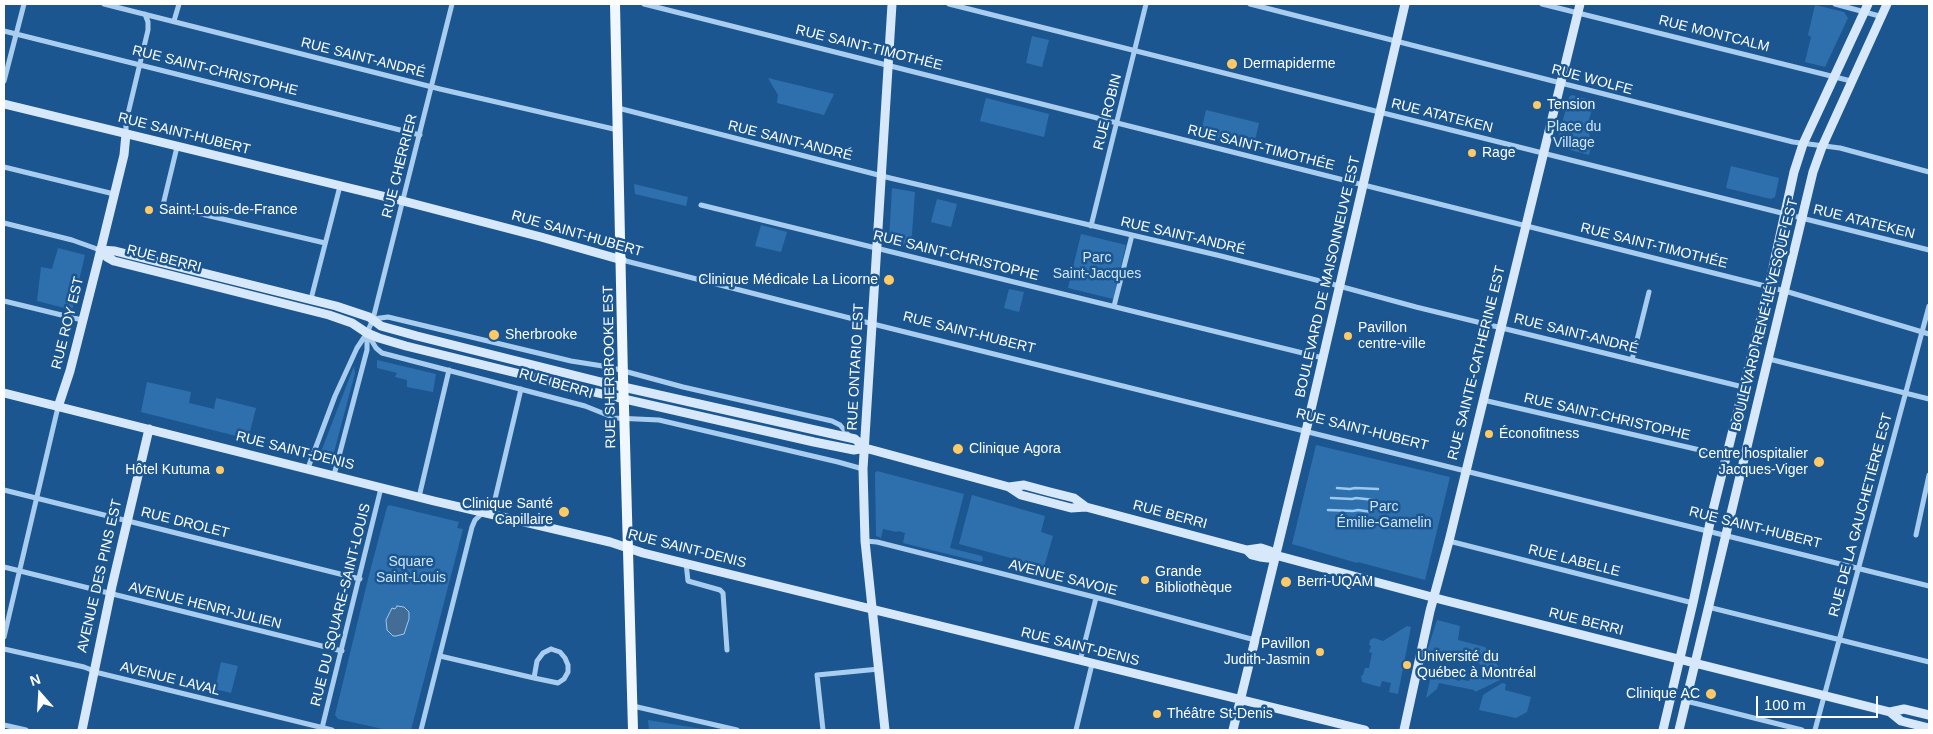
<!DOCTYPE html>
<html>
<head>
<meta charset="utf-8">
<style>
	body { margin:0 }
	#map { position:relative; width:1933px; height:734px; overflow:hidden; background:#1b5690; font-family:Helvetica,sans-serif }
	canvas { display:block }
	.frame { position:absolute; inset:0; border:5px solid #fff; pointer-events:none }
	.north { position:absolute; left:15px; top:669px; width:50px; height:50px; -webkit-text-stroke:4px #1b5690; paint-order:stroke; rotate:341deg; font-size:14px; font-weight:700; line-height:20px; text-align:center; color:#fff }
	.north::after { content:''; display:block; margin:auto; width:18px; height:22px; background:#fff; clip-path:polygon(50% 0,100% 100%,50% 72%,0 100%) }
	.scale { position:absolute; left:1756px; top:696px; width:122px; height:22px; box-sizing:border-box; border:2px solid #fff; border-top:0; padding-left:6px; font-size:15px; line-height:18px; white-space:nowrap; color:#fff; -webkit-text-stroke:4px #1b5690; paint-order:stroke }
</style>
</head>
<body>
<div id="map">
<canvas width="1933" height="734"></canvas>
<div class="frame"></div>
<div class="north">N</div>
<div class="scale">100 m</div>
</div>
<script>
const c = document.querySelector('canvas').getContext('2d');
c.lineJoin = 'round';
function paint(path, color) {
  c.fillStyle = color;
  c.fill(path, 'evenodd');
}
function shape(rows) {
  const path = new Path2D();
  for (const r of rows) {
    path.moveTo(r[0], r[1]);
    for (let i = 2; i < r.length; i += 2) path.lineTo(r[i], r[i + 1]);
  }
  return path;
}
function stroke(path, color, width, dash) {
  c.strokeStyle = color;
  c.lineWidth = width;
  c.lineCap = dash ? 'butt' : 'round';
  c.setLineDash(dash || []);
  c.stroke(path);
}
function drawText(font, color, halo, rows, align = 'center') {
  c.font = font + ' Helvetica,sans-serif';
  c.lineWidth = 5;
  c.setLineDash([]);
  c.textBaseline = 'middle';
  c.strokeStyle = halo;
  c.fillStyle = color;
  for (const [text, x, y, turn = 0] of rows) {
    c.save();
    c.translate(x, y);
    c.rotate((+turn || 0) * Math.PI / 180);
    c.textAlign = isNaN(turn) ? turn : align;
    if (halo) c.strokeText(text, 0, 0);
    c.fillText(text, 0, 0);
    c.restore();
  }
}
paint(shape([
	[1815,5,1844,12,1848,18,1825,67,1805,62,1811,37,1808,35],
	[1032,36,1049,40,1042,67,1026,63],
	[768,78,834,94,824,115,777,103,778,95],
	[1572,95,1594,101,1588,124,1591,147,1589,155,1556,146,1569,97],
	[986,98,1049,114,1044,137,980,121],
	[1206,110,1259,123,1253,149,1200,136],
	[1731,166,1779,178,1775,197,1771,199,1726,188],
	[634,184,688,197,686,206,635,194],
	[892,188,915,192,911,247,889,240],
	[937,199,957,204,951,227,931,222],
	[761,225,787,232,781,252,755,246],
	[1081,234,1126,245,1113,299,1068,288],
	[58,248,85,255,72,310,37,301,41,267,52,269],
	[1009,289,1024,292,1019,312,1004,308],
	[377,360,436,374,433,392,407,387,407,380,395,377,397,373,377,368],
	[354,366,355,373,333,456,321,452],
	[147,382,191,392,189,403,214,409,216,398,256,408,248,439,141,412],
	[1316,445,1450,477,1425,580,1358,562,1357,563,1292,544],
	[877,471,964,494,950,548,982,556,983,561,980,562,903,543,905,533,898,531,897,532,883,529,881,538,876,536,875,473],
	[972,495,1045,516,1041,532,1053,536,1044,567,959,544],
	[389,505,459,522,457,528,463,529,411,730,400,729,387,730,338,719,335,715,369,575,387,507],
	[1437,620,1460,626,1458,640,1485,647,1500,669,1498,677,1500,680,1475,692,1474,690,1439,683,1437,689,1426,698,1433,667,1439,669,1439,671,1454,675,1456,680,1459,681,1463,678,1463,680,1469,681,1470,678,1480,677,1482,666,1475,660,1475,657,1469,656,1468,658,1465,653,1461,653,1458,656,1443,652,1442,655,1427,651],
	[1407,626,1411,627,1398,694,1389,692,1391,683,1382,681,1380,687,1362,682,1361,676,1363,675,1365,668,1369,668,1372,653,1369,652,1371,646,1369,645,1370,640,1374,638,1383,641],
	[221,662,238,666,231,693,215,689],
	[1502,683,1506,684,1505,690,1531,697,1527,712,1516,718,1479,710,1483,695],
	[648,720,708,730,649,730]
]), '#2e70ae');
const water = shape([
	[397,606,404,607,409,612,409,619,404,634,396,636,393,636,387,630,386,620,392,608,395,609,397,606]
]);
paint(water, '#436d96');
stroke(water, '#9cc9f0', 1);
stroke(shape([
	[1337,488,1350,489,1355,488,1378,489],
	[1331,498,1352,499,1356,498,1375,500],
	[1328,510,1353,511,1358,510,1372,512],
	[1359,522,1369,523]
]), '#9cc9f0', 2.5);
stroke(shape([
	[104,4,440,89,618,130],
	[644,4,1785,291,1929,334],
	[949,4,1929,250],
	[1250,4,1793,142,1840,148,1929,172],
	[1542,4,1851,81],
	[1835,4,1883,17],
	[174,21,179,4],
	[4,31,420,135],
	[4,81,24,4],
	[618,108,890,178,1221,256,1328,283,1416,307,1743,387],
	[126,134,126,122,148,30,148,22,145,14],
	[177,147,163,205,325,243],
	[4,167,114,194],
	[701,205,1323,358],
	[4,223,72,240,100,250],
	[1091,226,1146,4],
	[622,260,881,326,1929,586],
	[311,299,340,186],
	[4,301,82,320],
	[1114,306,1132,235],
	[373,319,388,317,571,361,609,367,683,387,832,421,840,425,851,438],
	[369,336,376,348,382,353,585,406,615,418,659,420,838,462,863,469],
	[1769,359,1929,399],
	[1632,360,1649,292],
	[1483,400,1726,456],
	[308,468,335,396,357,348,367,333,373,319,452,4],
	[334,475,367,350,367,335],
	[4,490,360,579],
	[419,497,449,370],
	[1916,535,1929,475],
	[865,541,877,542,1110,601,1255,640],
	[1449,541,1693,603],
	[686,563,688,581,720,590,723,593,727,650],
	[4,567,342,651],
	[1708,607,1929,662],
	[4,637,58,407],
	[4,649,84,667,99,673,332,730],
	[551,649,560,652,565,658,568,665,568,672,564,679,558,683,534,678,537,661,543,653,551,649],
	[440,656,534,678],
	[1080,661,1096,598],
	[1686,701,1802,730],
	[633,706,737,730],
	[4,725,26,730],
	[322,728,381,488],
	[421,730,472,527,475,520,490,506,495,499,521,389],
	[823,730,817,675,879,669],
	[1076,730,1092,664],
	[1815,730,1929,306]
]), '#a9cdee', 5);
stroke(shape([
	[4,104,403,201,541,237,622,260],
	[100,250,107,257,114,261,329,315,352,323,367,333,379,338,406,346,602,394,814,442,854,450,865,448,1009,487,1021,495,1071,508,1086,507,1247,550,1252,555,1260,557,1268,558,1275,555],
	[100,250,115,251,336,306,369,317,381,326,417,336,601,382,855,439,865,448],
	[4,393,434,501,610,542,643,553,1365,730],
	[58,407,70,371,98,261,124,155,126,134],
	[1009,487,1024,485,1050,492,1074,498,1086,507],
	[1247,550,1261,548,1270,551,1275,555,1443,600,1890,712,1901,721,1929,728],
	[1890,712,1904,709,1929,715],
	[82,730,112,586,149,429],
	[885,730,865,541,863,469,892,4],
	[1233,730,1306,431,1405,4],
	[1404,730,1430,611,1449,541,1580,4],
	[1663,730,1693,603,1711,518,1770,281,1794,172,1803,144,1868,4],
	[1679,730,1813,172,1822,147,1887,4]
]), '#d6e8fa', 9);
stroke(shape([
	[615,4,623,378],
	[624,407,633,730]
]), '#f0f7ff', 10);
stroke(shape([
	[623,378,624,407]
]), '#f0f7ff', 10);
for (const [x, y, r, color] of [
	[1232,64,6,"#ffc966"],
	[1537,105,5,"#ffc966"],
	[1472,153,5,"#ffc966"],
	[149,210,5,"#ffc966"],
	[889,280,6,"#ffc966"],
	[494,335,6,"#ffc966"],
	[1348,336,5,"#ffc966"],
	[1489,434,5,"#ffc966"],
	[958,449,6,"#ffc966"],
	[1819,462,6,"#ffc966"],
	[220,470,5,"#ffc966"],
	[564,512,6,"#ffc966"],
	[1145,580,5,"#ffc966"],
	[1286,582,6,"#ffc966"],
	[1320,652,5,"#ffc966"],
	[1407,665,5,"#ffc966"],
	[1711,694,6,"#ffc966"],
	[1157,714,5,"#ffc966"]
]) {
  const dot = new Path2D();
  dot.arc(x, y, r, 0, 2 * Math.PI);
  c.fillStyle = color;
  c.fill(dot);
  stroke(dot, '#1b5690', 2);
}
drawText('14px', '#fff', '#1b5690', [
	["RUE MONTCALM",1714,34,14],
	["RUE SAINT-TIMOTHÉE",869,48,14],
	["RUE SAINT-ANDRÉ",363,58,14],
	["RUE SAINT-CHRISTOPHE",215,71,14],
	["RUE WOLFE",1592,80,15],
	["RUE ROBIN",1108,112,-76],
	["RUE ATATEKEN",1442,116,14],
	["RUE SAINT-HUBERT",184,134,14],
	["RUE SAINT-ANDRÉ",790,141,14],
	["RUE SAINT-TIMOTHÉE",1261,148,14],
	["RUE CHERRIER",400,166,-76],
	["RUE ATATEKEN",1864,222,14],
	["RUE SAINT-HUBERT",577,234,16],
	["RUE SAINT-ANDRÉ",1183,236,13],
	["RUE SAINT-TIMOTHÉE",1654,246,14],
	["RUE SAINT-CHRISTOPHE",956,256,14],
	["RUE BERRI",164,259,14],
	["BOULEVARD DE MAISONNEUVE EST",1328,277,-77],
	["BOULEVARD RENÉ-LÉVESQUE EST",1765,315,-76],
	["RUE ROY EST",68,323,-76],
	["RUE SAINT-HUBERT",969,333,14],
	["RUE SAINT-ANDRÉ",1576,334,14],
	["RUE SAINTE-CATHERINE EST",1477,363,-76],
	["RUE SHERBROOKE EST",610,367,-91],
	["RUE ONTARIO EST",856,367,-87],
	["RUE BERRI",556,384,16],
	["RUE SAINT-CHRISTOPHE",1607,417,13],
	["RUE SAINT-HUBERT",1362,430,14],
	["RUE SAINT-DENIS",295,451,14],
	["RUE BERRI",1170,515,15],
	["RUE DE LA GAUCHETIÈRE EST",1861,515,-75],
	["RUE DROLET",185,523,14],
	["RUE SAINT-HUBERT",1755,528,14],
	["RUE SAINT-DENIS",687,549,14],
	["RUE LABELLE",1574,561,14],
	["AVENUE DES PINS EST",100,576,-77],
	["AVENUE SAVOIE",1063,578,14],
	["RUE DU SQUARE-SAINT-LOUIS",341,605,-76],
	["AVENUE HENRI-JULIEN",205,606,14],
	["RUE BERRI",1586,622,14],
	["RUE SAINT-DENIS",1080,647,14],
	["AVENUE LAVAL",170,679,14]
]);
drawText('14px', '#fff', '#1b5690', [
	["Dermapiderme",1243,64],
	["Tension",1547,105],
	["Rage",1482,153],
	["Saint-Louis-de-France",159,210],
	["Clinique Médicale La Licorne",878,280,"right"],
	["Pavillon",1358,328],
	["centre-ville",1358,344],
	["Sherbrooke",505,335],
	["Éconofitness",1499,434],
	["Clinique Agora",969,449],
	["Centre hospitalier",1808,454,"right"],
	["Jacques-Viger",1808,470,"right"],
	["Hôtel Kutuma",210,470,"right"],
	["Clinique Santé",553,504,"right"],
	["Capillaire",553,520,"right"],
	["Grande",1155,572],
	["Bibliothèque",1155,588],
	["Berri-UQAM",1297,582],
	["Pavillon",1310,644,"right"],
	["Judith-Jasmin",1310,660,"right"],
	["Université du",1417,657],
	["Québec à Montréal",1417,673],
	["Clinique AC",1700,694,"right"],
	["Théâtre St-Denis",1167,714]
], 'left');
drawText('14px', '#cfe6fa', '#1b5690', [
	["Place du",1574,127],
	["Village",1574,143],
	["Parc",1097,258],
	["Saint-Jacques",1097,274],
	["Parc",1384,507],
	["Émilie-Gamelin",1384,523],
	["Square",411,562],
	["Saint-Louis",411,578]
]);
</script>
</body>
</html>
